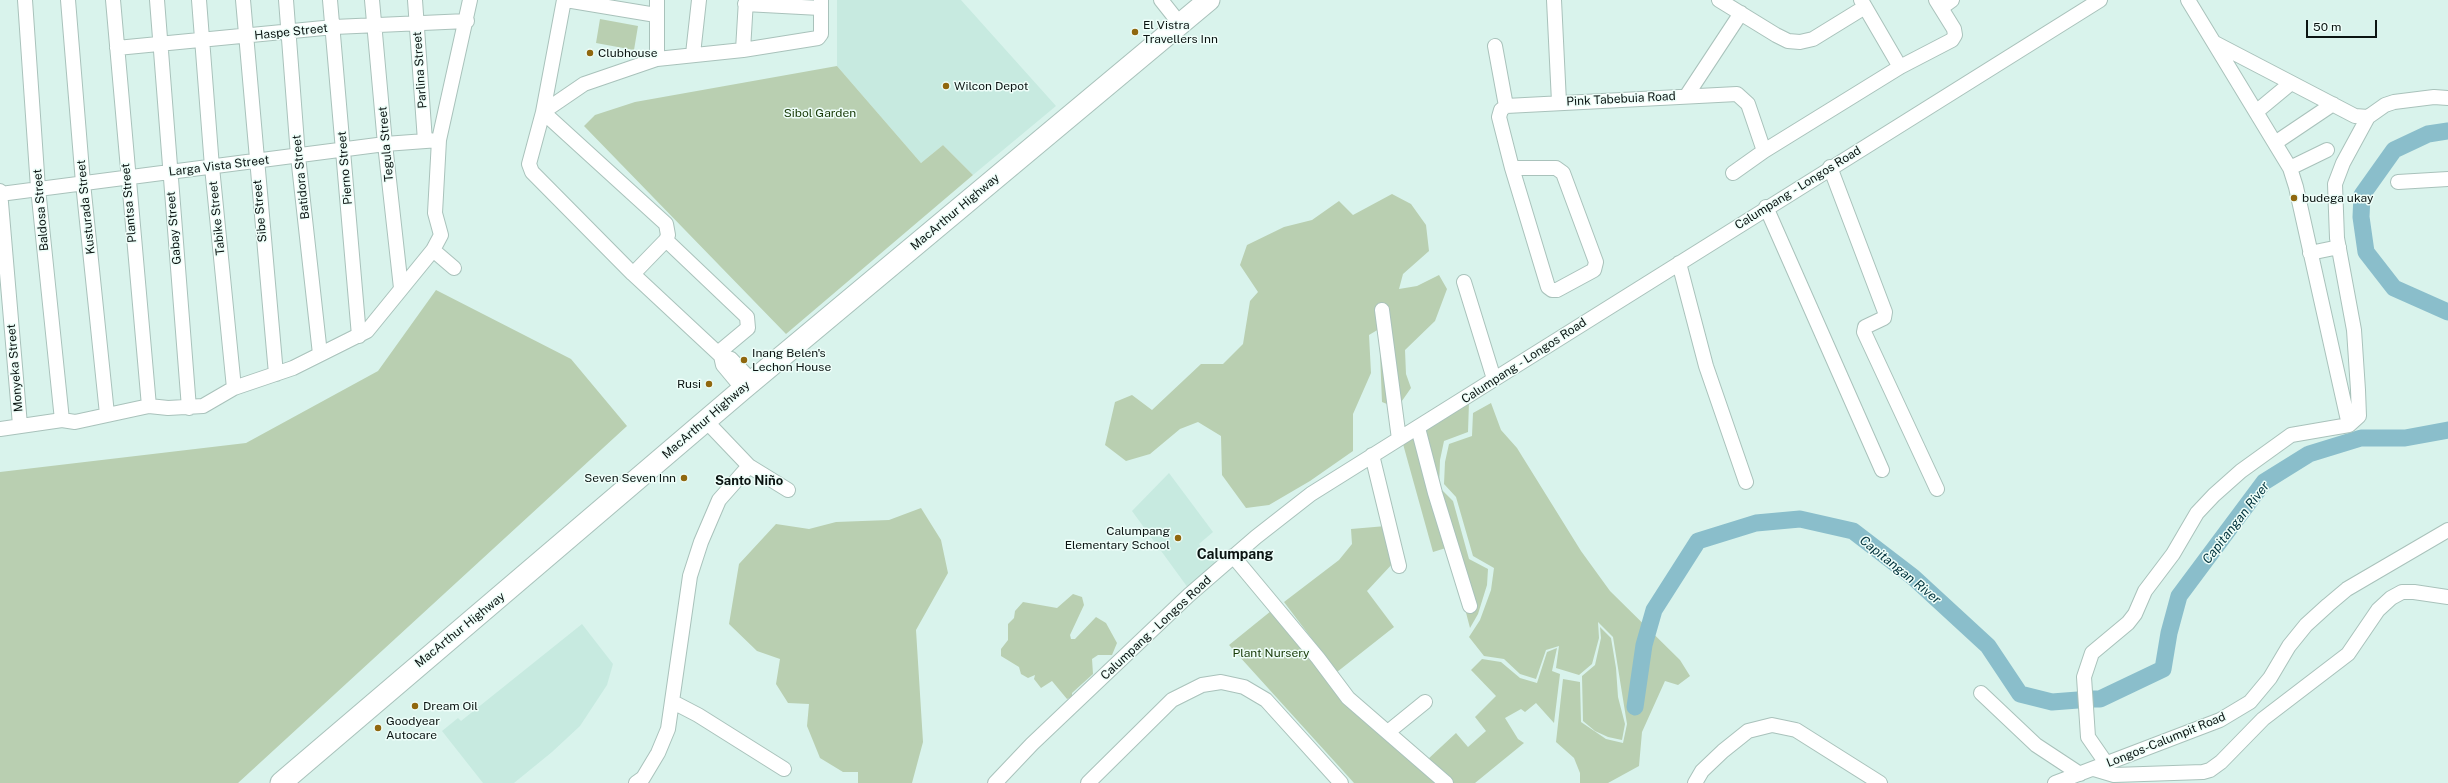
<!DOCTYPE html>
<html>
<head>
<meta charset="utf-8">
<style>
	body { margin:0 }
	#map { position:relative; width:2448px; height:783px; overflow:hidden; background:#d9f3ec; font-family:"Public Sans",sans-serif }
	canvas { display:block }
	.scale { position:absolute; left:2306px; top:20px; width:71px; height:18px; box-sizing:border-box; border:2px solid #0b1412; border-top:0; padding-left:5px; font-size:12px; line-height:14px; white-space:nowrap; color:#0b1412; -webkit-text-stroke:3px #eefef9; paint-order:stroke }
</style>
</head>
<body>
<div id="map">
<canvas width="2448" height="783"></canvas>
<div class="scale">50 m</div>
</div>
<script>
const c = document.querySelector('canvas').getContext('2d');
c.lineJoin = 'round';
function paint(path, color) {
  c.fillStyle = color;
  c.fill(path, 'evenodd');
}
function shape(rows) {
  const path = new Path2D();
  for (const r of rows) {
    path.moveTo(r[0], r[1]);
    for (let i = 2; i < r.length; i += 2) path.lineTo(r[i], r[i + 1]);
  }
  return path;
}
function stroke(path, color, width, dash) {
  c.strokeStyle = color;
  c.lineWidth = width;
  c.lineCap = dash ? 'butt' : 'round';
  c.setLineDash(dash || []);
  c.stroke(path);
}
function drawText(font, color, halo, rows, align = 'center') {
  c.font = font + ' "Public Sans",sans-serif';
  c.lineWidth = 3;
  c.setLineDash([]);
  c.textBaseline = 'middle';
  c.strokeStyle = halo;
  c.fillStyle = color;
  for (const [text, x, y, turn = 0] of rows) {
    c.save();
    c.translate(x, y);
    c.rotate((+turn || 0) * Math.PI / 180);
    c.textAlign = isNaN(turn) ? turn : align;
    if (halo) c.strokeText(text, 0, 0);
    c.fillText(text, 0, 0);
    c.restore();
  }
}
paint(shape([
	[837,0,961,0,1056,106,973,175,943,145,921,163,837,66],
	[1169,473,1213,532,1199,544,1219,567,1191,592,1132,511],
	[582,624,613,664,607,685,580,726,552,752,514,783,483,783,442,731,458,718,461,721]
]), '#c7eae0');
paint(shape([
	[600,19,638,26,634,50,596,43],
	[837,66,921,163,943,145,973,175,786,334,584,126,595,115,635,102],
	[1392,194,1411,204,1426,225,1429,251,1403,274,1399,289,1417,286,1439,275,1447,289,1435,321,1405,350,1406,374,1411,388,1397,408,1382,402,1379,329,1369,335,1371,373,1353,414,1353,451,1310,481,1269,505,1246,508,1222,475,1221,436,1198,422,1180,429,1150,454,1126,461,1105,445,1115,402,1132,395,1152,410,1201,364,1223,364,1243,344,1250,301,1258,292,1240,265,1247,245,1284,227,1312,220,1339,201,1353,215],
	[436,290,571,359,627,426,238,783,0,783,0,472,246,443,378,371],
	[1469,402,1468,432,1444,441,1440,460,1439,487,1453,501,1469,559,1488,569,1487,585,1478,614,1470,628,1449,547,1433,552,1403,444],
	[1491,403,1501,430,1517,448,1581,551,1610,591,1680,660,1690,676,1678,685,1665,681,1642,732,1639,766,1608,783,1580,783,1580,773,1574,758,1556,742,1563,679,1580,682,1581,722,1606,739,1623,743,1627,724,1613,637,1598,622,1599,638,1592,664,1579,675,1556,668,1559,646,1546,650,1536,679,1520,674,1504,659,1484,656,1469,637,1480,620,1491,590,1494,568,1473,556,1456,497,1444,484,1445,462,1449,444,1472,436,1473,413],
	[921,508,941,540,948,573,916,630,923,742,912,783,858,783,858,772,843,772,820,758,807,726,809,704,788,703,776,684,780,659,757,651,729,624,739,564,776,524,809,529,836,522,889,520],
	[1386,526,1395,561,1367,591,1394,627,1337,672,1284,602,1339,560,1352,544,1351,529],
	[1073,594,1082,597,1084,605,1070,635,1071,639,1075,639,1096,617,1106,623,1117,643,1112,655,1098,655,1092,659,1093,674,1072,693,1072,697,1067,699,1052,681,1041,688,1034,679,1035,675,1028,678,1021,674,1019,667,1001,656,1001,649,1008,640,1008,624,1014,618,1015,611,1023,602,1057,608],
	[1271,611,1349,707,1437,783,1354,783,1229,645],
	[1600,627,1611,638,1616,668,1618,697,1625,724,1622,740,1608,737,1595,731,1583,721,1582,676,1595,665,1601,638],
	[1557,648,1552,671,1560,674,1554,723,1536,703,1525,712,1521,709,1505,718,1518,739,1524,743,1475,783,1454,783,1427,760,1456,733,1468,747,1486,731,1475,717,1496,696,1471,670,1482,659,1501,662,1520,678,1537,683,1547,652]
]), '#b9cfb1');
stroke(shape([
	[2448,131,2428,134,2394,150,2362,195,2361,217,2366,252,2394,288,2448,312],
	[2093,699,2100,699,2163,669,2169,633,2179,596,2264,482,2309,454,2361,438,2405,438,2448,430],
	[1635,707,1644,645,1654,610,1698,541,1756,523,1800,519,1853,531,1913,577,1988,646,2020,694,2052,702,2078,700]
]), '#8abecb', 17);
const minor = shape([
	[25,0,38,188,62,420],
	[68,0,83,183,107,414],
	[113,0,149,406],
	[157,0,189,408],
	[199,0,212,167,234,388],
	[243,0,276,374],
	[286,0,298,156,320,354],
	[330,0,359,336],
	[372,0,385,144,401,288],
	[415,0,425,141],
	[564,0,543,112,529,164,532,172,633,274,721,356,731,359,752,381],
	[566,0,656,15],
	[1161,0,1180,24],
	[1554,0,1559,102],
	[1719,0,1776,35,1788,41,1800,42,1813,39,1865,7],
	[1861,0,1900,67],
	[745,4,820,8],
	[1941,8,1952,0],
	[2215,43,2355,116,2368,117,2385,105,2394,102,2434,97,2448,98],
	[1495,46,1506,106],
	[117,48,334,27,467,21],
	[743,50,746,0],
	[693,54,699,0],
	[657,59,657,0],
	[1687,95,1741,13],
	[543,112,666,224,668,235,666,240,747,317,748,328,718,353],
	[543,112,584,84,657,59,743,50,818,38,821,34,821,0],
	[2256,112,2291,83],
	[2275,143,2333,104],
	[1830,167,1885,312,1884,318,1865,327,1864,332,1937,489],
	[1512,168,1556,168,1563,173,1596,262,1594,270,1557,290,1552,290,1548,287,1512,168,1499,117,1501,110,1506,106,1737,94,1748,104,1764,151],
	[2290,168,2327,150],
	[1733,173,1764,151,1900,67,1952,40,1955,35,1954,29,1936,0],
	[2398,182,2448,179],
	[0,191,20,425],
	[0,194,385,144,439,140],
	[1766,207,1882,470],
	[433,250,454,268],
	[2310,253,2339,247],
	[1679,263,1706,366,1746,482],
	[633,274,666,240],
	[1464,282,1494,379],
	[1382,310,1399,439],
	[721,356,723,365,743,389],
	[707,422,749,466,788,490],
	[2349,425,2359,416,2358,390,2354,330,2337,238,2335,184,2343,163,2368,117],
	[1418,428,1435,493,1470,606],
	[0,429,62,420,75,422,149,406,168,408,203,406,234,388,293,368,367,331,433,250,441,235,435,213,439,140,470,0],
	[1372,455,1399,566],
	[1233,556,1318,658,1348,698,1446,783],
	[1981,693,2036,745,2080,774],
	[673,702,698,715,784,769],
	[1388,732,1425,702],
	[2106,763,2088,737,2084,677,2092,653,2128,623,2135,614,2145,591,2173,554,2197,513,2214,495,2241,471,2291,435,2349,425,2296,187,2290,168,2188,0],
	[2094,769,2114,775,2203,772,2210,770,2221,762,2263,719,2348,654,2378,610,2391,598,2402,592,2414,592,2448,597],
	[636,783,643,778,658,753,668,729,690,576,701,542,719,500,749,466],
	[995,783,1032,744,1189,595,1256,537,1311,494,2100,0],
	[1088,783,1172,700,1202,685,1221,682,1244,687,1266,700,1341,783],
	[1695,783,1702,771,1723,751,1748,731,1772,725,1796,730,1880,783],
	[2055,783,2220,720,2250,702,2270,678,2289,646,2306,625,2328,605,2347,589,2448,530]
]);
const highway = shape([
	[281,783,743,389,1209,0]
]);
stroke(minor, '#a9c2bb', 16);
stroke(highway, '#a9c2bb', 23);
stroke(minor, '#fff', 14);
stroke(highway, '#fff', 21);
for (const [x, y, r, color] of [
	[1135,32,4,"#90670e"],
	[590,53,4,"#90670e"],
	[946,86,4,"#90670e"],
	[2294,198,4,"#90670e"],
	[744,360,4,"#90670e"],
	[709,384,4,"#90670e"],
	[684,478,4,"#90670e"],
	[1178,538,4,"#90670e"],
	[415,706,4,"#90670e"],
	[378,728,4,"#90670e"]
]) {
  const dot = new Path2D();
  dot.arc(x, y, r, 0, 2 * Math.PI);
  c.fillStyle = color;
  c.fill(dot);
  stroke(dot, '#eefef9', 1.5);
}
drawText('12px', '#0b1412', '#eefef9', [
	["El Vistra",1143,25],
	["Travellers Inn",1143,39],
	["Clubhouse",598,53],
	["Wilcon Depot",954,86],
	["budega ukay",2302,198],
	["Inang Belen's",752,353],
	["Lechon House",752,367],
	["Rusi",701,384,"right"],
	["Seven Seven Inn",676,478,"right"],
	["Calumpang",1170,531,"right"],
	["Elementary School",1170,545,"right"],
	["Dream Oil",423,706],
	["Goodyear",386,721],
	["Autocare",386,735]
], 'left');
drawText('12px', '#0b1412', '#eefef9', [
	["Haspe Street",291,32,-6],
	["Parlina Street",420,70,-94],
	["Pink Tabebuia Road",1621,99,-3],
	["Tegula Street",386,144,-95],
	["Larga Vista Street",219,166,-7],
	["Pierno Street",345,168,-95],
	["Batidora Street",301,177,-96],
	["Calumpang - Longos Road",1798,188,-32],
	["Plantsa Street",129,203,-95],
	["Kusturada Street",86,207,-96],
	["Baldosa Street",41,210,-95],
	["Sibe Street",260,211,-95],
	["MacArthur Highway",955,212,-40],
	["Tabike Street",217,218,-96],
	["Gabay Street",174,228,-95],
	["Calumpang - Longos Road",1524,361,-33],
	["Monyeka Street",15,368,-95],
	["MacArthur Highway",706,420,-41],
	["Calumpang - Longos Road",1156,628,-43],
	["MacArthur Highway",460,630,-39],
	["Longos-Calumpit Road",2166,740,-22]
]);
drawText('12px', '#163906', '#eefef9', [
	["Sibol Garden",820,113],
	["Plant Nursery",1271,653]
]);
drawText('bold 13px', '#0b1412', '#eefef9', [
	["Santo Niño",749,481]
]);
drawText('italic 13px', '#00323c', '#eefef9', [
	["Capitangan River",2236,523,-52],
	["Capitangan River",1900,570,39]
]);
drawText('bold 14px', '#0b1412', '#eefef9', [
	["Calumpang",1235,555]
]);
</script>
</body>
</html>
